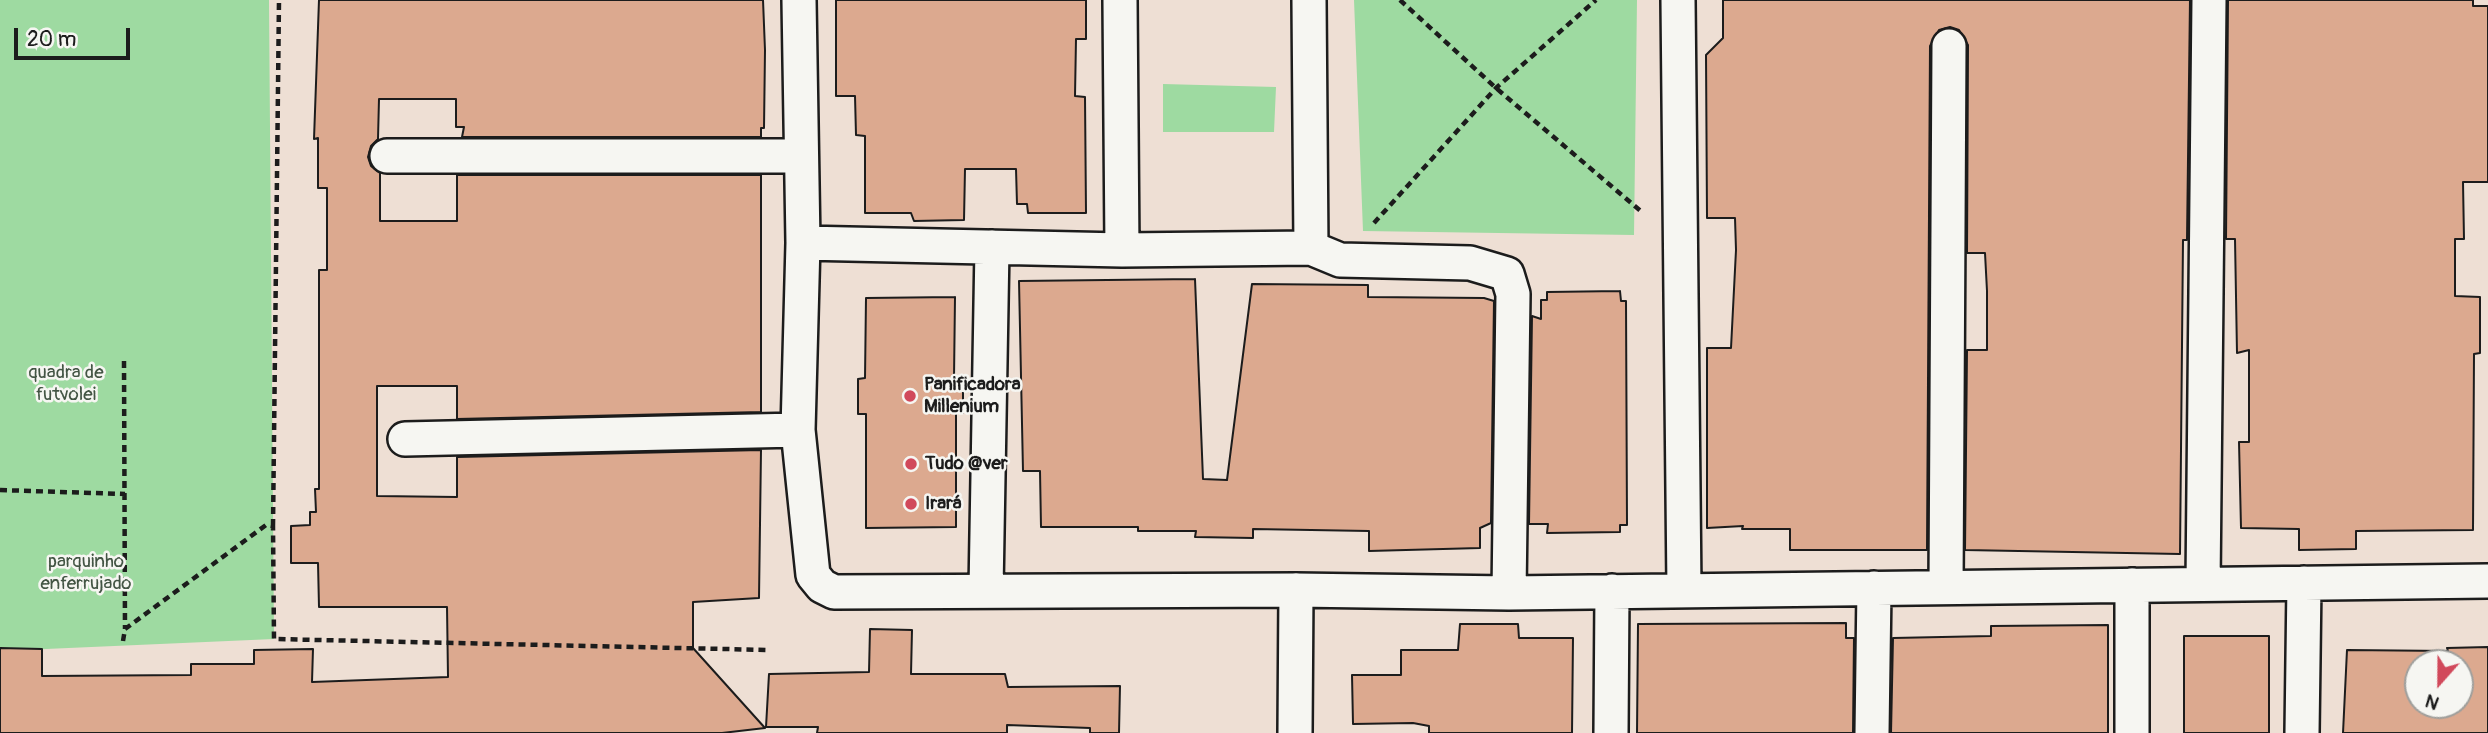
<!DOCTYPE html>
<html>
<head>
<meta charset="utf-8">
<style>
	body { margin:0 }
	#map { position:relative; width:2488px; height:733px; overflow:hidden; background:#eedfd4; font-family:Pangolin,sans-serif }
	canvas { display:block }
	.north { position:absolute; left:2404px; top:649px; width:70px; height:70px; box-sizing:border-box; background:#f6f6f2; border:2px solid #9f9f9c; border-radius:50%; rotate:201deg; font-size:19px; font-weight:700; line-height:28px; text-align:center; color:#1c1c1c }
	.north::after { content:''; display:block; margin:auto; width:24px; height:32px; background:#d1495b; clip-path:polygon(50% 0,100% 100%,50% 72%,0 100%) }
	.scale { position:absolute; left:14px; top:28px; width:116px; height:32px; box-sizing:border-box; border:4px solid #1c1c1c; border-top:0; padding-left:9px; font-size:21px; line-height:24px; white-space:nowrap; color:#1c1c1c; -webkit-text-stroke:5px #f6f6f2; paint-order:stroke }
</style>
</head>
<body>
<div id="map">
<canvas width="2488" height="733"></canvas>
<div class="north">N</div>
<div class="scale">20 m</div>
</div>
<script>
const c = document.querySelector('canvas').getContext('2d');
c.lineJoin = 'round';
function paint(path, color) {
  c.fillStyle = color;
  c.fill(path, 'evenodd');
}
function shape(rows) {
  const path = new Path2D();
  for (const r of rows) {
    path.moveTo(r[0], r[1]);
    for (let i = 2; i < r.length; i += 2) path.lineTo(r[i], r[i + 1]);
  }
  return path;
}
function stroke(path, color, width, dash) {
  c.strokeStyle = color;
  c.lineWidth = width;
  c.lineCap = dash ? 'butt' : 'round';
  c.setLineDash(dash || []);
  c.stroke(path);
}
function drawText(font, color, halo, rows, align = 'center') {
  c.font = font + ' Pangolin,sans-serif';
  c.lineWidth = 5;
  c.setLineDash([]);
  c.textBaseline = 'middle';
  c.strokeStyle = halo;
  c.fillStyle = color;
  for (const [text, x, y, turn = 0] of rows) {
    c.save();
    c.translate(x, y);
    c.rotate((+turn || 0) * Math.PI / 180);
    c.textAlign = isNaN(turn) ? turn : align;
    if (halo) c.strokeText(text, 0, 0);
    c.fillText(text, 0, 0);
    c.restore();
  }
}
paint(shape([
	[0,0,269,0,274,639,0,651],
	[1354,0,1637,0,1634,235,1363,231],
	[1163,84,1276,87,1274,132,1163,132]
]), '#9edaa1');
const building = shape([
	[319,0,763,0,765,50,764,128,761,128,761,137,462,137,464,127,456,127,456,99,379,99,378,139,371,146,368,157,371,166,380,173,380,221,457,221,457,175,761,175,761,412,457,419,457,386,377,386,377,496,457,497,457,457,761,450,759,598,693,602,693,648,765,728,722,733,0,733,0,648,42,649,42,676,191,675,191,664,254,664,254,650,313,649,312,682,448,677,447,607,319,607,318,563,291,563,291,526,310,525,310,512,316,512,315,489,319,489,319,270,327,270,327,188,318,188,318,138,314,139,319,0],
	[836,0,1086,0,1086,39,1076,39,1075,96,1085,97,1086,213,1028,213,1027,204,1017,204,1016,169,965,169,964,220,914,221,911,213,865,213,865,136,856,135,855,96,836,96,836,0],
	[1723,0,2190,0,2187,240,2183,240,2180,554,1965,550,1967,350,1987,350,1987,291,1985,253,1967,253,1968,45,1959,30,1950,27,1939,30,1930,46,1927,550,1790,550,1790,529,1742,529,1743,526,1707,528,1707,348,1731,348,1736,250,1735,218,1707,218,1706,55,1723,38,1723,0],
	[2228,0,2473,0,2473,6,2488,6,2488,182,2463,182,2464,239,2455,239,2455,296,2480,297,2480,353,2474,354,2473,530,2356,531,2356,549,2299,550,2299,529,2241,528,2239,442,2249,442,2249,350,2237,353,2235,239,2226,239,2228,0],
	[1195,279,1203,479,1227,480,1252,284,1368,285,1368,297,1484,298,1494,301,1491,523,1480,528,1480,548,1369,551,1369,531,1253,529,1253,538,1195,537,1196,531,1138,531,1138,527,1041,527,1040,471,1023,471,1019,281,1195,279],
	[1620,291,1621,301,1626,301,1627,525,1620,525,1620,532,1547,533,1548,524,1529,524,1532,316,1541,319,1541,300,1547,300,1547,292,1620,291],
	[955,297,954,378,963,377,963,413,956,413,956,527,866,528,866,414,858,414,858,379,865,378,866,298,955,297],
	[1846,623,1846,638,1854,638,1853,733,1637,733,1638,624,1846,623],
	[1460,624,1518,624,1519,638,1573,638,1572,733,1429,733,1429,726,1413,723,1353,724,1352,675,1401,675,1401,650,1458,650,1460,624],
	[2108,625,2108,733,1891,733,1893,638,1991,636,1991,626,2108,625],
	[870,629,912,630,911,674,1005,674,1008,687,1120,686,1119,733,1090,733,1090,728,1007,725,1007,733,817,733,818,727,766,727,769,674,869,672,870,629],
	[2184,636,2269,636,2269,733,2184,733,2184,636],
	[2488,647,2488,733,2343,733,2347,650,2448,651,2447,648,2488,647],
	[2418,663,2460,663,2460,705,2418,705,2418,663]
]);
paint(building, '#dca98f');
stroke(building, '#1c1c1c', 2);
const street = shape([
	[799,0,803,243,798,430,813,575,822,586,834,592,1296,590,1509,593,2488,581],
	[1120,0,1122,250],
	[1309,0,1311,248],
	[1678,0,1684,590],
	[387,156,799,156],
	[803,243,1122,250,1311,248,1340,260,1470,263,1507,274,1513,294,1509,593],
	[405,439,798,430],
	[2203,584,2209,0],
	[2132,585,2132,733],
	[1946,587,1949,46],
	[986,590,992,247],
	[1295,733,1296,590],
	[1611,733,1612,591],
	[1872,733,1874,588],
	[2302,733,2304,583]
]);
stroke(street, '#1c1c1c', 38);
stroke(shape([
	[1400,0,1496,88,1643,213],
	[1374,223,1496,88,1596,0],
	[124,361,125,629],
	[0,490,125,494],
	[273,526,279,0],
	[123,641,125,629,266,525,273,526,274,639,769,650]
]), '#1c1c1c', 4.5, [7, 5]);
stroke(street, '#f6f6f2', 33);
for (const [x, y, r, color] of [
	[910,396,7,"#d1495b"],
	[911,464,7,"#d1495b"],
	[911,504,7,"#d1495b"]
]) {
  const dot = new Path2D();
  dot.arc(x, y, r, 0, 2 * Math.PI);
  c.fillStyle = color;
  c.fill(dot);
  stroke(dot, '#f6f6f2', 2.5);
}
drawText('19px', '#435544', '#f6f6f2', [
	["quadra de",66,373],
	["futvolei",66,395],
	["parquinho",86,562],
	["enferrujado",86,584]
]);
drawText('bold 19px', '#1c1c1c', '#f6f6f2', [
	["Panificadora",924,385],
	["Millenium",924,407],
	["Tudo @ver",925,464],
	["Irará",925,504]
], 'left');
</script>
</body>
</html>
